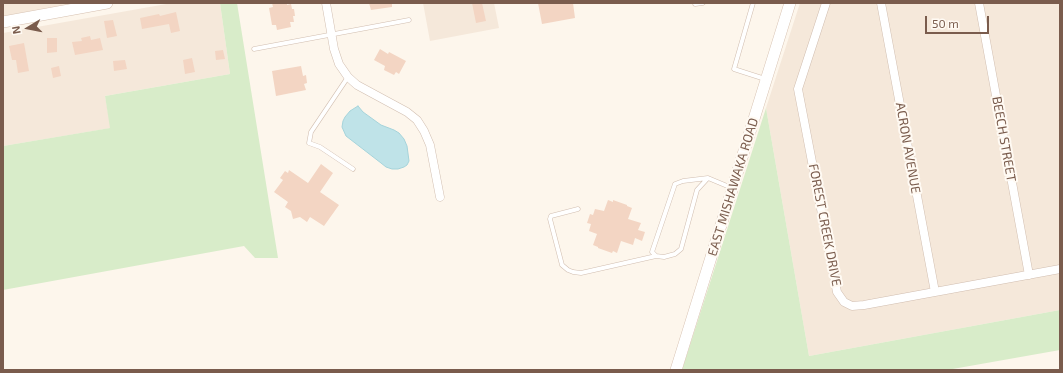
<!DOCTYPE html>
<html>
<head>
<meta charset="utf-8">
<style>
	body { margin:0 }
	#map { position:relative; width:1063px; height:373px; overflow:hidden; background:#fdf6ec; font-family:"Exo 2",sans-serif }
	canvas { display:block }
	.frame { position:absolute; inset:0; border:4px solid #7a5c4d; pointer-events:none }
	.north { position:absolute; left:8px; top:8px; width:40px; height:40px; -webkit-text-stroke:3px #fffaf3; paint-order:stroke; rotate:260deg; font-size:11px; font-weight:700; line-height:16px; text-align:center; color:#7a5c4d }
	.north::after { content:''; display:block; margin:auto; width:14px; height:18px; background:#7a5c4d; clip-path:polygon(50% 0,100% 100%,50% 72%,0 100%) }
	.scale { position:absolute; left:925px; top:16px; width:64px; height:18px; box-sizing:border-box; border:2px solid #7a5c4d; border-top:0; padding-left:5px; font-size:12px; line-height:14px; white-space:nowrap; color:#7a5c4d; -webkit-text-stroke:3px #fffaf3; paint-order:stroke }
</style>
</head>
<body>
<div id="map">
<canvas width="1063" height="373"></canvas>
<div class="frame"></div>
<div class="north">N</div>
<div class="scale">50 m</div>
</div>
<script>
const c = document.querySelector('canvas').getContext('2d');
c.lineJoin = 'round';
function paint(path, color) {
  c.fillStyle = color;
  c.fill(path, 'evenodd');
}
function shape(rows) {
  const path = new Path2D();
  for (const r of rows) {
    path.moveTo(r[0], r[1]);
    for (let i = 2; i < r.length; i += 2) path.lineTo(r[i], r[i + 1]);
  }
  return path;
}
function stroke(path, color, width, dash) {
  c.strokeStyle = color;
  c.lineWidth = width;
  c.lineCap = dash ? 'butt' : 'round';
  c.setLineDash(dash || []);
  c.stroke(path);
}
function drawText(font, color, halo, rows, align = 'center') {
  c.font = font + ' "Exo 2",sans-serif';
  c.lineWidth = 4;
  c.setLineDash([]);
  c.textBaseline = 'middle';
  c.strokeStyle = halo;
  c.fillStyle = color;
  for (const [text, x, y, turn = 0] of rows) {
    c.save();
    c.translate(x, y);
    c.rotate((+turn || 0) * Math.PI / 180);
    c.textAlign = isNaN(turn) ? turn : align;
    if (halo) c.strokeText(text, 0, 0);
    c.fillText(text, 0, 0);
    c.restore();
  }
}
paint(shape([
	[3,3,73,3,3,16],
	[172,3,220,3,230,74,105,96,111,128,3,146,3,33],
	[423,3,494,3,499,28,430,41],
	[800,3,1060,3,1060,310,809,356,766,108]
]), '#f5e8da');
paint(shape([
	[220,3,237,3,278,258,255,258,244,246,3,290,3,146,110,128,105,96,230,74],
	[766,108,809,356,1060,310,1060,350,947,370,682,370]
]), '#d8ecc9');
const water = shape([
	[358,106,363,112,381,125,394,130,399,133,404,139,407,146,409,161,407,165,404,167,398,169,392,169,386,167,381,163,346,136,342,127,343,121,345,117,350,111,358,106]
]);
paint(water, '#bfe3e8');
stroke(water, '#a5d3da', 1);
paint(shape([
	[272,3,287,3,287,5,291,4,292,9,294,9,295,16,293,16,294,22,290,22,291,27,277,30,276,25,272,25,269,8,273,7],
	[369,3,392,3,392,7,371,10],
	[472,3,482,3,486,21,476,23],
	[538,3,573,3,575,18,542,24],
	[176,12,180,31,171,33,169,24,142,29,140,18,159,14,160,16],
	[113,20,117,36,107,38,104,21],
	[90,36,91,40,100,38,103,50,75,55,72,42,82,41,81,38],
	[47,38,57,38,57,52,47,53],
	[24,43,29,71,18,73,16,60,12,60,9,46],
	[380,49,388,54,389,52,406,61,399,74,396,72,394,75,384,70,385,66,374,60],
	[223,50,225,59,216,60,215,51],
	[192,58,195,72,185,74,183,60],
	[125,60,127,69,114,71,113,61],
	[59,66,61,76,53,78,51,68],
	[301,66,303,76,306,75,307,83,304,84,306,90,276,96,272,71],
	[321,164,333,173,320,192,339,205,324,226,310,217,307,222,300,217,293,219,291,211,285,207,288,202,274,192,283,180,280,178,285,171,288,173,289,170,308,183],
	[608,200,613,202,613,200,627,205,627,206,632,208,628,219,641,223,638,230,645,232,642,241,635,238,633,245,621,241,617,253,613,251,612,253,598,248,598,247,593,245,597,234,589,231,591,224,587,223,590,214,593,215,595,209,604,211]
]), '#f3d5c3');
const lane = shape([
	[695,3,695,4,703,3],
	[753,3,734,69,765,79],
	[254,49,409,20],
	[348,77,311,132,309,143,320,147,353,169],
	[708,178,683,181,675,184,652,252,656,256,664,257,675,254,681,249,697,190,708,178,732,188],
	[578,209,551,216,550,219,562,265,568,270,573,272,581,273,656,256]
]);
const street = shape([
	[326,3,334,49,339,64,348,77,357,85,407,112,417,120,424,131,430,145,440,197],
	[826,3,798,89,837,292,844,302,852,306,864,305,1060,269],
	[881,3,935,292],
	[979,3,1029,275]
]);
const secondary = shape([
	[3,22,107,3],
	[676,370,790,3]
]);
stroke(lane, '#d1beb0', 5);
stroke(street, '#d1beb0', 9);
stroke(secondary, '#d6c0b0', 12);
stroke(lane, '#fff', 4);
stroke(street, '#fff', 8);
stroke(secondary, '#fff', 11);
drawText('13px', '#7a5c4d', '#fffaf3', [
	["BEECH STREET",1004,139,80],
	["ACRON AVENUE",908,148,80],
	["EAST MISHAWAKA ROAD",733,187,-73],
	["FOREST CREEK DRIVE",825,225,79]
]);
</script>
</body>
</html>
